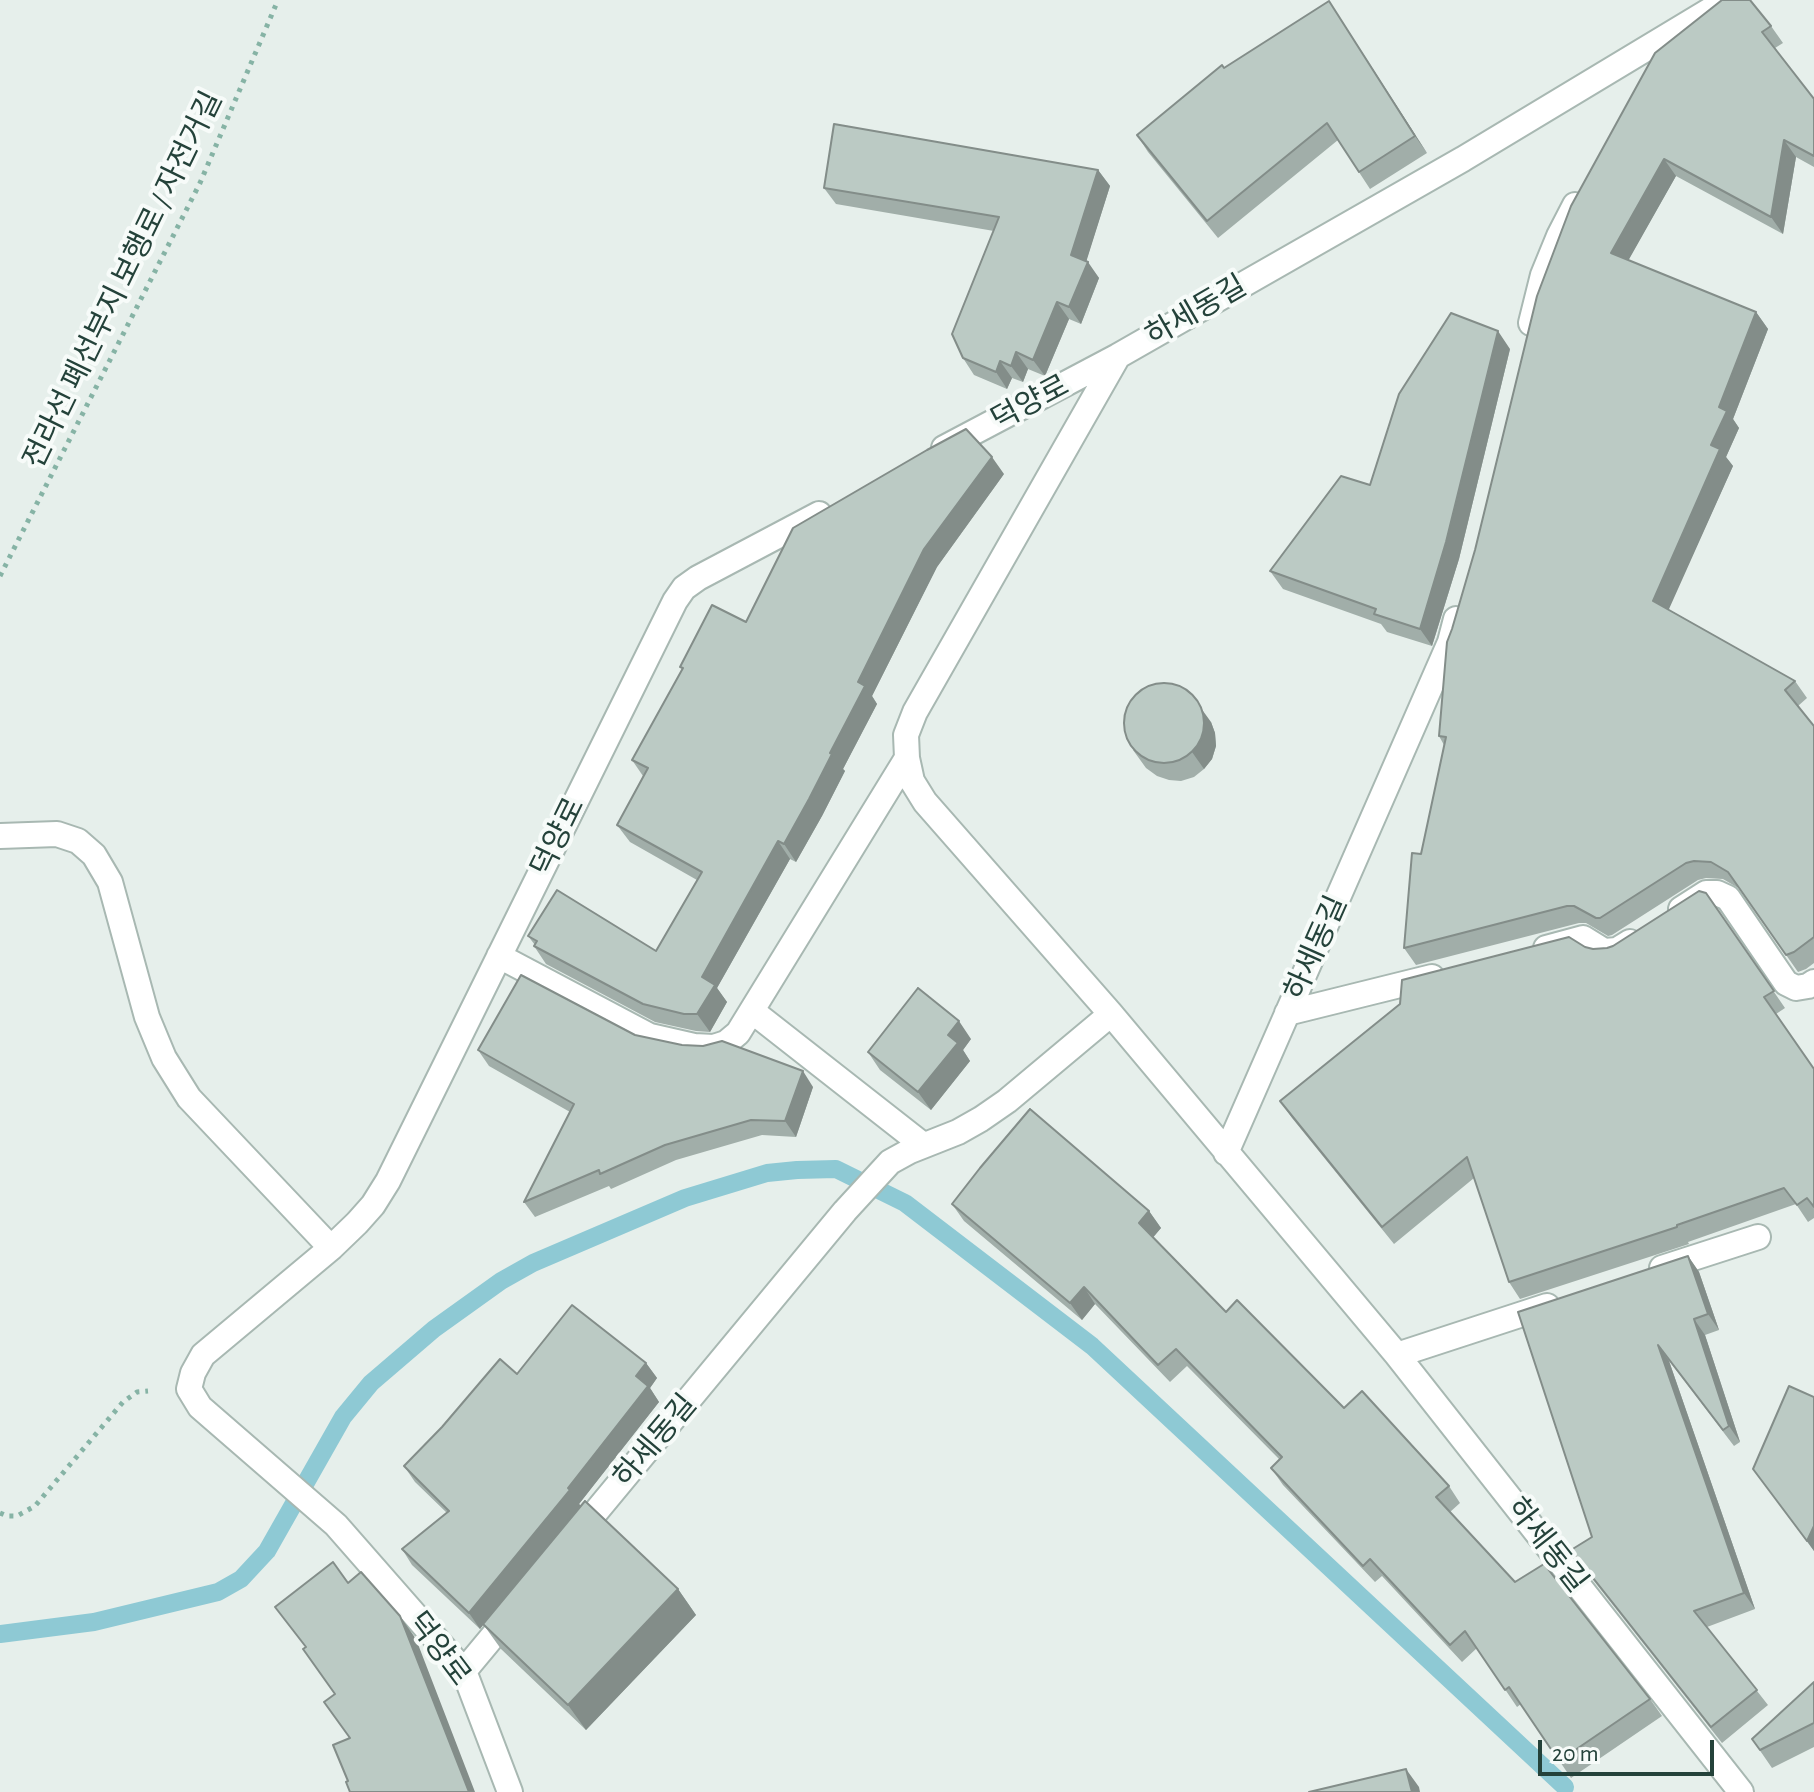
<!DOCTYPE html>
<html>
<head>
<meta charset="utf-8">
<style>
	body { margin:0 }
	#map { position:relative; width:1814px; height:1792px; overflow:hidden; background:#e6efeb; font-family:"Alegreya Sans",sans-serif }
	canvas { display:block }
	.scale { position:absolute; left:1538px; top:1740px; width:176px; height:36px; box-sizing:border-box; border:4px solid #24423a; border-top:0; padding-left:10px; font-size:24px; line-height:28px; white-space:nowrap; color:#24423a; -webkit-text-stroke:6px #f7fbf9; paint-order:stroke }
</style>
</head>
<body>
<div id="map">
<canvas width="1814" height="1792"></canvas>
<div class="scale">20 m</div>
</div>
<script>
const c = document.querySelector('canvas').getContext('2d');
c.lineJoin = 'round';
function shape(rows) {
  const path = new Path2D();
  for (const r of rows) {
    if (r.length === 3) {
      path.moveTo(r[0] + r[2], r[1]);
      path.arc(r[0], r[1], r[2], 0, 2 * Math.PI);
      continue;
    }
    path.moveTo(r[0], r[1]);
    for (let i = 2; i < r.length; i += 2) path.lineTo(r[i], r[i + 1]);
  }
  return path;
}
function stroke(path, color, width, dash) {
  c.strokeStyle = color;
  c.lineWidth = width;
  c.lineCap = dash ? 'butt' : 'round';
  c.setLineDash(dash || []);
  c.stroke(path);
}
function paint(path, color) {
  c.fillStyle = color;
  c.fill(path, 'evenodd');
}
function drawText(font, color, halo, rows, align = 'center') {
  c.font = font + ' "Alegreya Sans","Noto Sans KR",sans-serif';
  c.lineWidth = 8;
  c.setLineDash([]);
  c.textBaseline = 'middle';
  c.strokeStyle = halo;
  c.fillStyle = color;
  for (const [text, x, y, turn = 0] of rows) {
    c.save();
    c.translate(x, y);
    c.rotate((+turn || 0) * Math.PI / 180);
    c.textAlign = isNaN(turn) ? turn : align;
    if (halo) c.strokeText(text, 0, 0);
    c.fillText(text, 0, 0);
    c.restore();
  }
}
stroke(shape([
	[0,1634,94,1622,218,1592,241,1579,267,1551,343,1417,371,1383,434,1329,501,1281,533,1263,685,1198,767,1173,797,1170,836,1169,905,1203,1092,1346,1565,1787]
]), '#8ec9d4', 18);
const minor = shape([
	[1727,0,1463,159,1118,356,915,712,906,735,907,758,912,781,925,802,1111,1014,1397,1355,1741,1792],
	[1531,323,1543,275,1559,236,1575,205],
	[944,448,1118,356],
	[0,836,57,834,78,841,94,855,110,882,147,1017,164,1058,189,1098,331,1248],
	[1681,909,1706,893,1717,893,1728,898,1786,983,1796,988,1808,986,1814,982],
	[1546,948,1583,938,1604,951,1617,950,1630,942],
	[499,956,650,1036,694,1046,714,1047,726,1043,738,1033,907,758],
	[752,1011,923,1145],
	[1287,1013,1432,977],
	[1226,1153,1450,642,1456,619],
	[1662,1268,1758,1237],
	[1397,1355,1547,1306],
	[575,1537,845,1211,890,1162,910,1151,958,1132,981,1119,1007,1101,1111,1014],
	[464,1671,513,1612],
	[510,1792,464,1671,336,1525,200,1407,189,1389,193,1373,203,1355,331,1248,357,1223,373,1205,388,1181,675,601,684,588,698,578,819,514]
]);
stroke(minor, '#a8b8b2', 28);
stroke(shape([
	[0,576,200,183,278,0],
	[0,1513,7,1516,17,1516,35,1506,123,1402,137,1392,148,1391]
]), '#86b3a5', 5, [4, 6]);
stroke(minor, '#fff', 24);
paint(shape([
	[1340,18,1427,153,1370,189,1338,140,1218,238,1148,152,1137,135,1224,68],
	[1771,26,1783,43,1775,48,1814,99,1814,167,1796,157,1783,234,1676,176,1628,260,1756,312,1768,329,1733,419,1739,428,1726,457,1733,466,1668,609,1795,681,1807,698,1798,706,1814,726,1814,963,1806,969,1798,972,1740,889,1723,879,1706,878,1698,880,1612,935,1608,936,1586,923,1579,923,1416,965,1404,948,1421,854,1444,745,1439,736,1452,629,1655,53],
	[1098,170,1110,186,1086,261,1099,278,1081,324,1069,319,1045,376,1028,369,1023,382,1012,378,1007,389,974,375,963,358,994,231,836,204,824,188],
	[1510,349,1459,559,1432,646,1387,632,1381,624,1283,589,1270,571,1370,485],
	[1004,474,937,567,872,696,877,704,843,769,845,771,822,816,796,862,790,859,717,988,727,1002,710,1032,696,1031,655,1022,546,964,534,946,535,945,528,936,656,951,697,880,630,842,617,825,643,776,632,760,683,670,680,667,746,622],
	[1211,722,1215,733,1216,746,1212,759,1204,769,1194,777,1181,781,1169,780,1157,776,1146,768,1133,750],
	[1706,893,1785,1008,1776,1014,1814,1069,1814,1218,1808,1222,1796,1204,1688,1242,1689,1244,1520,1299,1509,1282,1474,1178,1394,1244,1292,1118,1280,1101,1585,947,1593,949,1607,948,1613,946],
	[635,1035,813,1087,796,1137,762,1135,676,1160,611,1189,609,1186,535,1217,524,1202,570,1112,489,1066,478,1050],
	[971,1039,963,1050,970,1061,931,1110,880,1070,868,1052],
	[952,1204,1149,1211,1161,1228,1153,1237,1226,1312,1344,1408,1449,1486,1460,1503,1450,1512,1515,1582,1650,1699,1662,1716,1571,1778,1521,1704,1517,1707,1477,1648,1462,1662,1382,1576,1375,1582,1283,1485,1271,1468,1280,1460,1187,1366,1170,1382,1095,1304,1082,1320,964,1221],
	[1688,1256,1699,1272,1719,1330,1705,1335,1740,1442,1734,1446,1669,1361,1755,1609,1707,1627,1768,1705,1722,1743,1582,1566,1571,1550,1592,1537],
	[646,1363,657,1378,650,1388,659,1402,579,1504,678,1589,696,1615,586,1730,501,1649,483,1624,480,1629,412,1565,402,1549,447,1513,415,1482,404,1466,442,1427,517,1374],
	[1814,1397,1814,1551,1753,1469],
	[1814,1682,1814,1747,1772,1768,1752,1739]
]), '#a1aea9');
paint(shape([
	[1329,1,1340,18,1427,153,1415,136],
	[1784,140,1796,157,1783,234,1771,217],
	[1664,159,1676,176,1623,270,1611,253],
	[1098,170,1110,186,1083,272,1071,255],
	[1088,262,1099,278,1081,324,1069,307],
	[1057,302,1069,319,1045,376,1033,360],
	[1756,312,1768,329,1733,419,1739,428,1726,457,1733,466,1665,618,1653,601,1711,445,1719,407],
	[1498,331,1510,349,1459,559,1432,646,1420,629],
	[1016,352,1028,369,1023,382,1011,366],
	[1000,361,1012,378,1007,389,996,372],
	[992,457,1004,474,937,567,872,696,877,704,843,769,845,771,822,816,796,862,784,844,830,753,858,682,924,549],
	[1198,704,1211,722,1215,733,1216,746,1212,759,1204,769,1192,752],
	[778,841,790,859,717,988,727,1002,710,1032,697,1014,702,977],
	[959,1021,971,1039,963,1050,970,1061,931,1110,918,1092,948,1035],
	[803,1071,813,1087,796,1137,785,1121],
	[1149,1211,1161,1228,1151,1240,1139,1223],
	[1688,1256,1699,1272,1719,1330,1708,1314],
	[1084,1287,1095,1304,1082,1320,1070,1303],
	[1694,1319,1705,1335,1740,1442,1729,1426],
	[1658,1345,1669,1361,1755,1609,1744,1593],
	[646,1363,657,1378,650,1388,659,1402,579,1504,581,1506,480,1629,469,1613,568,1488,636,1376],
	[1814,1526,1814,1551,1807,1541],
	[678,1589,696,1615,586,1730,568,1705],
	[400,1616,416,1639,475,1792,469,1792],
	[1406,1769,1419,1787,1420,1792,1412,1792]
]), '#838d89');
const building = shape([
	[1722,0,1750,0,1771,26,1762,32,1814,99,1814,156,1784,140,1771,217,1664,159,1611,253,1756,312,1719,407,1727,411,1711,445,1720,449,1653,601,1795,681,1785,690,1814,726,1814,937,1794,952,1786,955,1728,872,1711,862,1694,861,1686,863,1600,918,1596,918,1574,906,1567,906,1404,948,1412,853,1421,854,1446,737,1439,736,1447,642,1452,629,1475,550,1537,296,1571,206,1655,53,1722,0],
	[1329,1,1415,136,1359,172,1327,123,1207,221,1137,135,1222,65,1224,68,1329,1],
	[834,124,1098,170,1071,255,1088,262,1069,307,1057,302,1033,360,1016,352,1011,366,1000,361,996,372,963,358,952,334,999,217,824,188,834,124],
	[1451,313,1498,331,1446,542,1420,629,1374,614,1376,609,1270,571,1341,476,1370,485,1399,394,1451,313],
	[966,429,992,457,924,549,858,682,865,686,830,753,832,754,809,799,784,844,778,841,702,977,715,985,697,1014,684,1014,643,1004,534,946,537,941,528,936,557,890,656,951,702,872,617,825,648,768,632,760,683,668,680,667,712,605,746,622,793,528,927,450,966,429],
	[1164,723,40],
	[1699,891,1706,893,1774,991,1764,997,1814,1069,1814,1207,1807,1198,1797,1205,1784,1188,1677,1225,1677,1227,1509,1282,1467,1157,1382,1227,1280,1101,1400,1004,1402,980,1569,937,1585,947,1593,949,1607,948,1613,946,1699,891],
	[521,975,635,1035,682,1045,703,1046,722,1041,803,1071,785,1121,751,1120,665,1145,600,1174,599,1170,524,1202,574,1104,478,1050,521,975],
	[918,988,959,1021,948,1035,958,1043,918,1092,868,1052,918,988],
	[1030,1109,1149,1211,1139,1223,1226,1312,1237,1300,1344,1408,1362,1391,1449,1486,1436,1497,1515,1582,1544,1564,1650,1699,1559,1761,1509,1687,1505,1690,1465,1631,1450,1645,1370,1559,1363,1566,1271,1468,1282,1457,1176,1349,1158,1365,1084,1287,1070,1303,952,1204,980,1168,1030,1109],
	[1688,1256,1708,1314,1694,1319,1729,1426,1723,1430,1658,1345,1744,1593,1694,1611,1757,1690,1711,1727,1571,1550,1592,1537,1518,1312,1688,1256],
	[572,1305,646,1363,636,1376,648,1386,568,1488,570,1490,469,1613,402,1549,449,1511,404,1466,442,1427,500,1359,517,1374,572,1305],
	[1789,1386,1814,1397,1814,1526,1807,1541,1753,1469,1789,1386],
	[585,1501,678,1589,568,1705,483,1624,585,1501],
	[333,1562,348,1583,361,1572,400,1616,469,1792,350,1792,346,1782,348,1781,333,1745,350,1738,324,1702,335,1694,303,1649,306,1647,275,1607,333,1562],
	[1814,1682,1814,1723,1760,1750,1752,1739,1814,1682],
	[1406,1769,1412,1792,1309,1792,1406,1769]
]);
paint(building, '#bbcac4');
stroke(building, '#838d89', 2);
drawText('30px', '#24423a', '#f7fbf9', [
	["전라선 폐선부지 보행로 / 자전거길",123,280,-64],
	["하세동길",1196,311,-30],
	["덕양로",1030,403,-28],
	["덕양로",558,837,-64],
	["하세동길",1316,948,-66],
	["하세동길",655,1441,-50],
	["하세동길",1547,1545,52],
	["덕양로",439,1649,53]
]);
</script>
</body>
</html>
